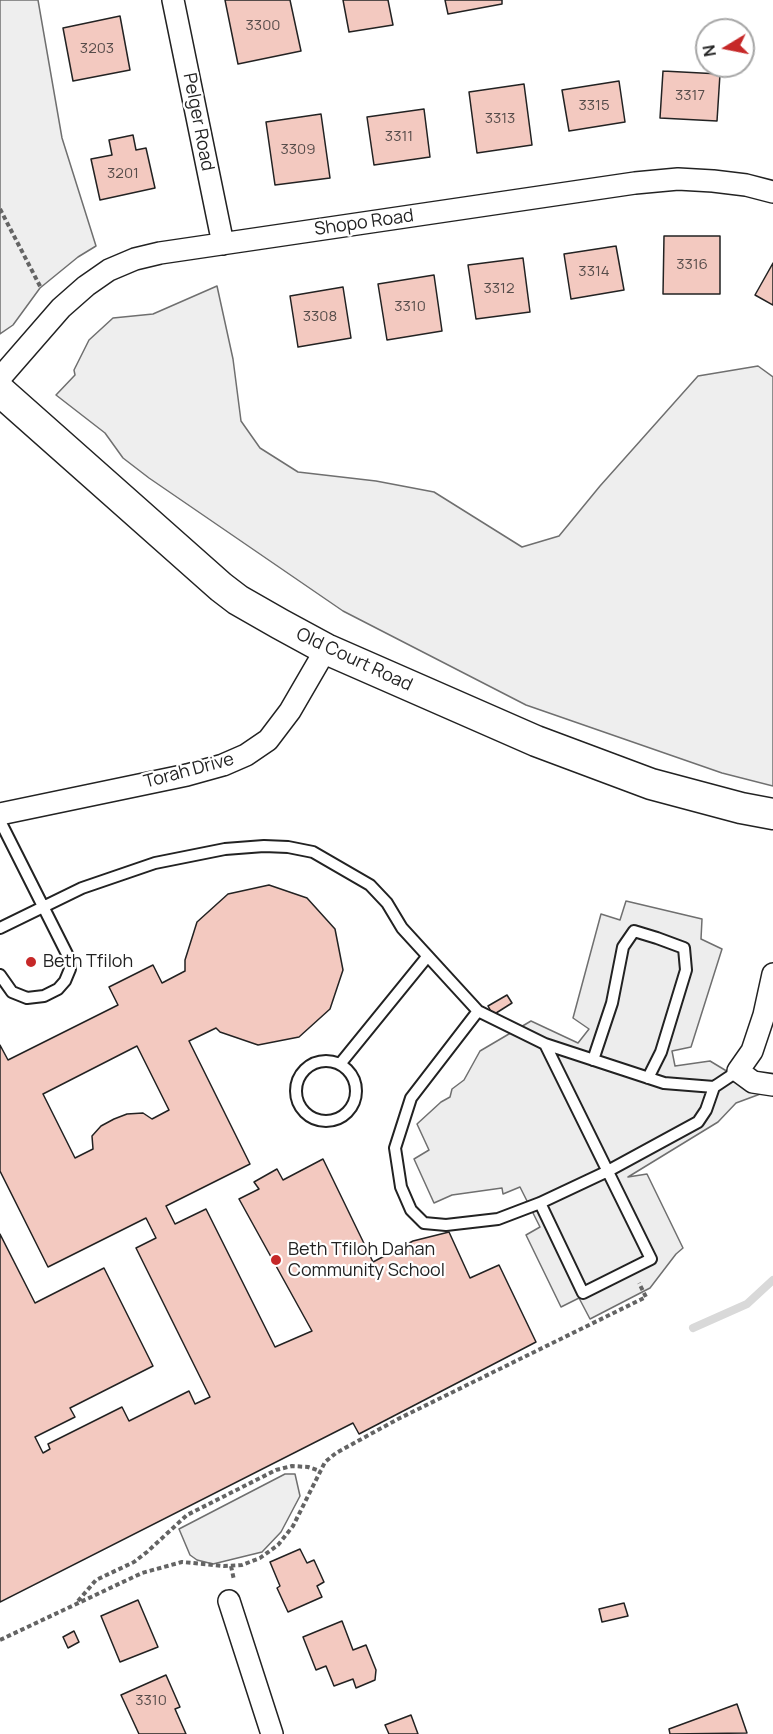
<!DOCTYPE html>
<html>
<head>
<meta charset="utf-8">
<style>
	body { margin:0 }
	#map { position:relative; width:773px; height:1734px; overflow:hidden; background:#fff; font-family:Manrope,sans-serif }
	canvas { display:block }
	.north { position:absolute; left:695px; top:18px; width:60px; height:60px; box-sizing:border-box; background:#fff; border:2px solid #a7a7a7; border-radius:50%; rotate:260deg; font-size:16px; font-weight:700; line-height:24px; text-align:center; color:#222 }
	.north::after { content:''; display:block; margin:auto; width:21px; height:27px; background:#c62828; clip-path:polygon(50% 0,100% 100%,50% 72%,0 100%) }
</style>
</head>
<body>
<div id="map">
<canvas width="773" height="1734"></canvas>
<div class="north">N</div>
</div>
<script>
const c = document.querySelector('canvas').getContext('2d');
c.lineJoin = 'round';
function paint(path, color) {
  c.fillStyle = color;
  c.fill(path, 'evenodd');
}
function shape(rows) {
  const path = new Path2D();
  for (const r of rows) {
    if (r.length === 3) {
      path.moveTo(r[0] + r[2], r[1]);
      path.arc(r[0], r[1], r[2], 0, 2 * Math.PI);
      continue;
    }
    path.moveTo(r[0], r[1]);
    for (let i = 2; i < r.length; i += 2) path.lineTo(r[i], r[i + 1]);
  }
  return path;
}
function stroke(path, color, width, dash) {
  c.strokeStyle = color;
  c.lineWidth = width;
  c.lineCap = dash ? 'butt' : 'round';
  c.setLineDash(dash || []);
  c.stroke(path);
}
function drawText(font, color, halo, rows, align = 'center') {
  c.font = font + ' Manrope,sans-serif';
  c.lineWidth = 4.5;
  c.setLineDash([]);
  c.textBaseline = 'middle';
  c.strokeStyle = halo;
  c.fillStyle = color;
  for (const [text, x, y, turn = 0] of rows) {
    c.save();
    c.translate(x, y);
    c.rotate((+turn || 0) * Math.PI / 180);
    c.textAlign = isNaN(turn) ? turn : align;
    if (halo) c.strokeText(text, 0, 0);
    c.fillText(text, 0, 0);
    c.restore();
  }
}
const green = shape([
	[0,0,38,0,62,138,96,246,78,257,40,288,13,325,0,334,0,0],
	[217,286,233,359,241,421,260,448,298,472,376,481,434,492,522,547,559,536,600,486,698,376,758,366,773,377,773,786,722,773,526,705,343,611,149,478,123,458,105,433,56,395,75,375,74,370,89,340,113,318,153,314,217,286],
	[285,1474,295,1474,300,1496,281,1532,262,1552,213,1564,197,1560,190,1555,179,1529,285,1474]
]);
paint(green, '#eee');
stroke(green, '#6f6f6f', 1.5);
const parking = shape([
	[626,901,702,919,701,939,722,949,691,1047,672,1051,675,1066,710,1061,763,1093,736,1103,718,1122,628,1177,647,1174,683,1248,676,1254,650,1288,590,1319,579,1298,561,1307,526,1235,540,1227,520,1187,503,1194,502,1188,452,1195,434,1203,414,1159,429,1150,417,1124,441,1102,450,1097,452,1089,464,1080,480,1051,531,1021,578,1043,589,1029,573,1018,601,914,620,920,626,901]
]);
paint(parking, '#ededed');
stroke(parking, '#6f6f6f', 1.5);
stroke(shape([
	[693,1328,747,1304,773,1280]
]), '#d9d9d9', 8);
const building = shape([
	[225,0,290,0,301,51,238,64,225,0],
	[343,0,388,0,393,25,349,32,343,0],
	[445,0,502,0,502,4,448,14,445,0],
	[120,16,130,70,73,81,63,28,120,16],
	[663,71,720,74,717,121,660,118,663,71],
	[619,81,625,122,569,131,562,90,619,81],
	[524,84,532,145,477,153,469,92,524,84],
	[424,109,430,157,374,165,367,117,424,109],
	[321,114,330,178,275,185,266,122,321,114],
	[133,135,136,150,146,148,155,188,100,200,91,159,112,155,109,140,133,135],
	[664,236,720,236,720,294,663,294,664,236],
	[616,246,624,290,571,299,564,254,616,246],
	[523,258,530,312,476,319,468,265,523,258],
	[773,263,773,305,755,295,773,263],
	[434,275,442,331,387,340,378,284,434,275],
	[343,287,351,338,298,347,290,296,343,287],
	[269,885,307,898,335,929,343,970,330,1009,299,1037,258,1045,220,1032,216,1028,189,1041,250,1164,166,1206,175,1224,206,1209,275,1347,312,1331,239,1199,259,1189,254,1182,277,1169,283,1180,323,1159,373,1262,413,1241,449,1232,470,1278,499,1265,536,1342,359,1434,353,1423,0,1602,0,1234,35,1303,104,1268,153,1366,70,1408,75,1417,35,1437,43,1453,50,1449,48,1444,122,1407,129,1421,189,1391,195,1404,210,1397,136,1248,156,1238,146,1218,48,1267,0,1171,0,1045,8,1060,118,1005,109,987,153,965,162,983,185,971,185,960,197,922,228,894,269,885],
	[137,1046,169,1110,152,1119,143,1113,127,1114,114,1119,101,1126,92,1136,93,1149,75,1158,43,1094,137,1046],
	[507,995,512,1003,493,1015,488,1006,507,995],
	[300,1549,307,1563,314,1560,324,1582,317,1586,322,1597,288,1612,277,1588,280,1586,270,1562,300,1549],
	[138,1600,158,1647,120,1662,101,1616,138,1600],
	[624,1603,628,1616,602,1622,599,1609,624,1603],
	[342,1621,353,1650,366,1645,376,1670,375,1680,356,1688,353,1679,334,1686,326,1666,316,1670,303,1637,342,1621],
	[74,1631,79,1642,68,1648,63,1637,74,1631],
	[166,1675,180,1707,175,1709,186,1734,139,1734,121,1695,166,1675],
	[737,1704,747,1733,670,1734,669,1729,737,1704],
	[411,1715,418,1734,389,1734,385,1725,411,1715]
]);
paint(building, '#f3c9c0');
stroke(building, '#222', 1.5);
const lane = shape([
	[0,821,68,956,70,969,65,981,58,989,44,996,27,998,12,992,0,975],
	[0,928,82,888,155,863,225,849,264,846,288,847,313,852,370,885,387,903,402,928,478,1011,545,1044,664,1083,714,1087,738,1071],
	[478,1011,411,1098,395,1148,401,1187,411,1210,424,1223,446,1225,498,1219,540,1203,608,1171,698,1122,706,1110,714,1087],
	[593,1060,612,1003,623,947,634,931,657,938,684,948,686,970,661,1052,648,1078],
	[326,1091,30],
	[340,1064,427,957],
	[540,1203,583,1293,651,1259,545,1044]
]);
const street = shape([
	[173,0,223,244],
	[0,378,61,308,86,286,109,270,135,259,160,253,635,183,678,179,713,181,746,185,773,192],
	[0,814,187,775,223,765,246,755,268,740,290,711,326,649],
	[773,974,764,1015,752,1051,738,1071,753,1082,773,1085],
	[229,1601,272,1734]
]);
const secondary = shape([
	[0,391,221,587,238,600,280,624,326,649,536,741,651,784,741,808,773,814]
]);
stroke(lane, '#222', 14);
stroke(street, '#222', 24);
stroke(secondary, '#222', 33);
stroke(shape([
	[0,209,41,288],
	[231,1566,234,1580],
	[78,1601,96,1580,134,1562,147,1552,187,1515,276,1470,292,1466,308,1467,320,1471],
	[0,1640,142,1573,182,1562,224,1566,242,1565,260,1558,278,1545,293,1526,325,1462,336,1453,398,1419,646,1297,639,1283]
]), '#646464', 4, [4.5, 3]);
stroke(lane, '#fff', 10);
stroke(street, '#fff', 21);
stroke(secondary, '#fff', 30);
for (const [x, y, r, color] of [
	[31,962,6,"#c62828"],
	[276,1260,6,"#c62828"]
]) {
  const dot = new Path2D();
  dot.arc(x, y, r, 0, 2 * Math.PI);
  c.fillStyle = color;
  c.fill(dot);
  stroke(dot, '#fff', 2);
}
drawText('15px', '#564c4a', null, [
	["3300",263,26],
	["3203",97,49],
	["3317",690,96],
	["3315",594,106],
	["3313",500,119],
	["3311",399,137],
	["3309",298,150],
	["3201",123,174],
	["3316",692,265],
	["3314",594,272],
	["3312",499,289],
	["3310",410,307],
	["3308",320,317],
	["3310",151,1701]
]);
drawText('18px', '#222', '#fff', [
	["Pelger Road",198,122,79],
	["Shopo Road",364,223,-8],
	["Old Court Road",354,660,25],
	["Torah Drive",189,771,-15]
]);
drawText('18px', '#222', '#fff', [
	["Beth Tfiloh",43,962],
	["Beth Tfiloh Dahan",288,1250],
	["Community School",288,1271]
], 'left');
</script>
</body>
</html>
